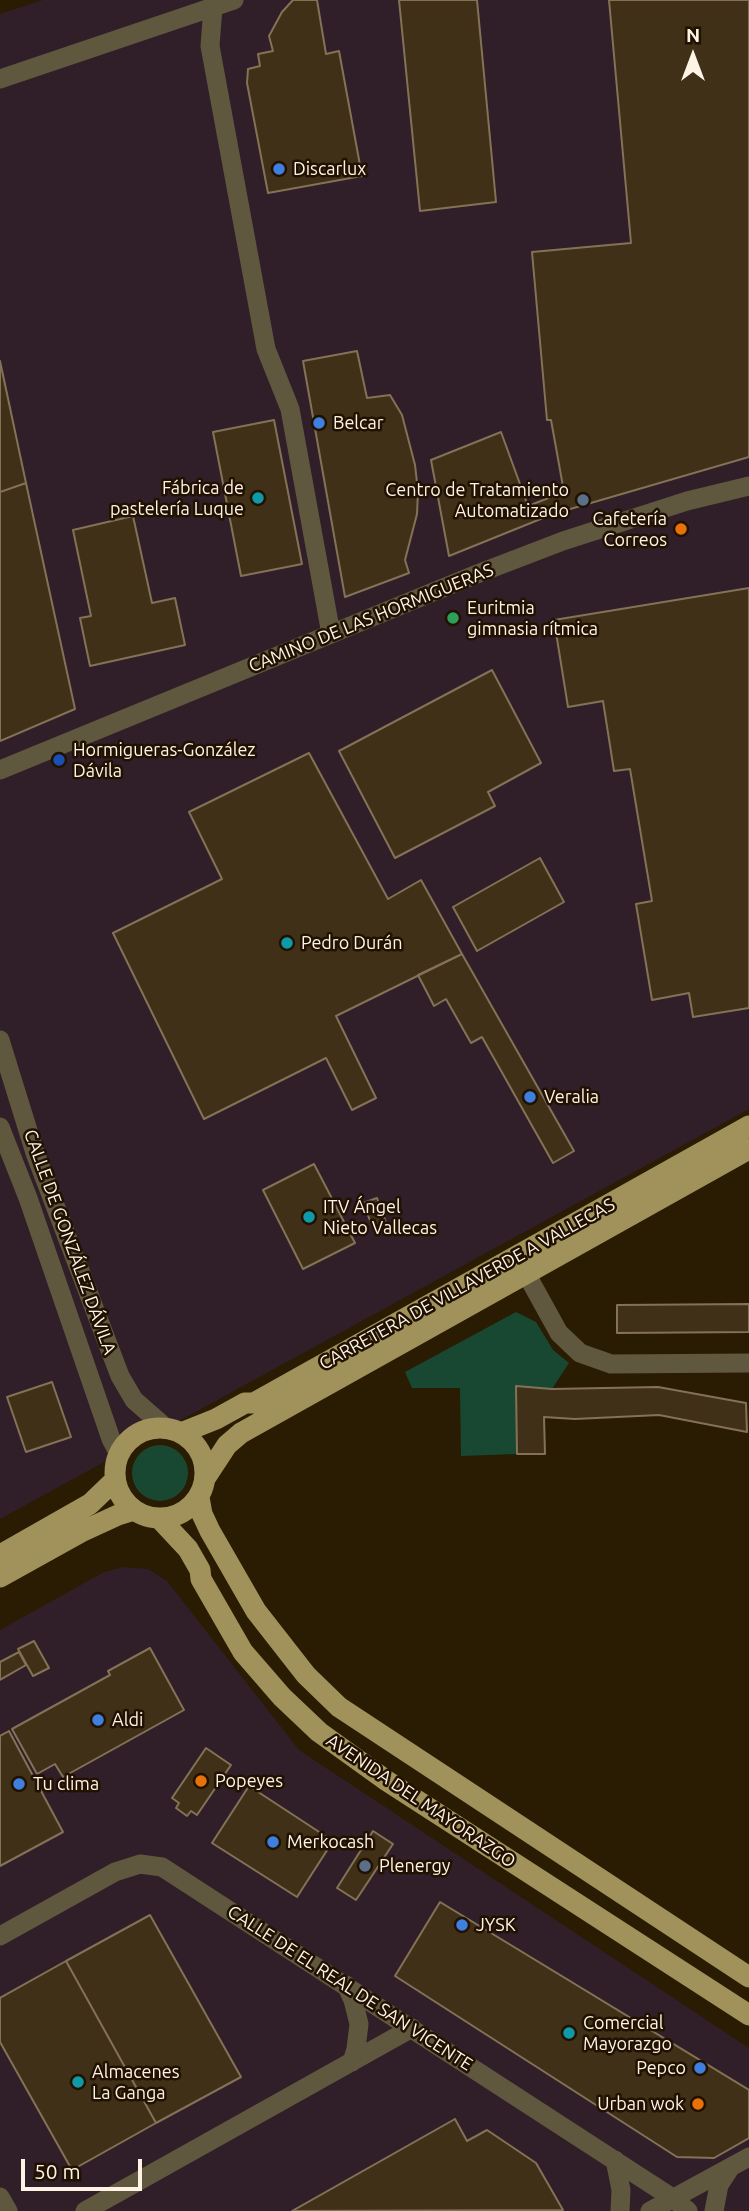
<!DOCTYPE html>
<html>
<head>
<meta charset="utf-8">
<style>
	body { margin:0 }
	#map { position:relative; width:749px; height:2211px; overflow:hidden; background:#2a1b03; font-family:Ubuntu,sans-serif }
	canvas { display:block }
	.north { position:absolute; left:658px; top:21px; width:70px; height:70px; -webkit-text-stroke:5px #201100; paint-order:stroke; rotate:0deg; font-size:19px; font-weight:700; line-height:28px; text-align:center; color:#fef3e5 }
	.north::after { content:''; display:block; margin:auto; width:24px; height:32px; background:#fef3e5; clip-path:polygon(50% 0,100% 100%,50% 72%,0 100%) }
	.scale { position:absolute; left:21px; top:2159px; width:121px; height:32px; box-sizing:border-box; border:4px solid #fef3e5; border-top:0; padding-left:9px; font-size:21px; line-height:24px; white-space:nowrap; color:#fef3e5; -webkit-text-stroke:5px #201100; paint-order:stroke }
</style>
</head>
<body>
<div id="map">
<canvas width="749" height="2211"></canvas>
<div class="north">N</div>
<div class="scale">50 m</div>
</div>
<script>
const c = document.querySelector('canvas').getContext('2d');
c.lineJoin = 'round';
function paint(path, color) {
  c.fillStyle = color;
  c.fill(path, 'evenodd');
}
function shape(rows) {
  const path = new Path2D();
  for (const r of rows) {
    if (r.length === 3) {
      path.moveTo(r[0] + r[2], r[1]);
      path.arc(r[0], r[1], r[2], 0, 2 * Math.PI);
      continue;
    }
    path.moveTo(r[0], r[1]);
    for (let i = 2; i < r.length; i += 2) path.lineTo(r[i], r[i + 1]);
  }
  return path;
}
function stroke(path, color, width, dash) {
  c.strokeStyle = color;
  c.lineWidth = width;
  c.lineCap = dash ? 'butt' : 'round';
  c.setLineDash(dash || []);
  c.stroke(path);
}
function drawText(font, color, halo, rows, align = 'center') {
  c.font = font + ' Ubuntu,sans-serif';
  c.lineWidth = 5;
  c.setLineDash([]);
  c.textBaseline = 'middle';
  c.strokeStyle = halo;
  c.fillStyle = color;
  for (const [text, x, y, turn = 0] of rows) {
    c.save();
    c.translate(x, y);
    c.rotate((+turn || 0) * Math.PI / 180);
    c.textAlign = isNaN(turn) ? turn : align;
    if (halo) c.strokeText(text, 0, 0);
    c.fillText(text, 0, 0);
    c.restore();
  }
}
paint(shape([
	[43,0,749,0,749,1109,0,1519,0,14],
	[124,1567,148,1569,167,1581,299,1750,749,2048,749,2211,0,2211,0,1630,104,1572]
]), '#301f28');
paint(shape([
	[516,1312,536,1322,553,1350,569,1363,552,1389,516,1386,517,1454,461,1456,460,1388,412,1388,405,1372],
	[160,1473,28]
]), '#184831');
const building = shape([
	[293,0,317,0,326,54,339,51,362,176,268,193,247,83,248,69,260,66,258,54,273,51,269,36,282,12,293,0],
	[399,0,477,0,496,202,420,211,399,0],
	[609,0,749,0,749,457,553,514,449,556,431,460,501,432,528,506,564,492,551,420,547,420,532,252,631,243,609,0],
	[357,351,367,398,390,395,402,415,415,465,418,491,417,514,405,560,409,573,345,597,303,361,357,351],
	[0,361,26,483,0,492,0,361],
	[274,420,302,564,241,576,213,432,274,420],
	[26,483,75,709,0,741,0,492,26,483],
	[133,516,152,603,175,598,185,645,90,666,80,618,91,616,73,530,133,516],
	[749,588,749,1008,693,1017,689,993,652,1000,636,904,652,901,630,769,614,771,603,701,568,707,554,620,749,588],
	[492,670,541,763,488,792,495,806,395,858,339,751,492,670],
	[309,753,388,899,421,880,462,954,336,1016,376,1098,352,1110,326,1058,204,1119,113,933,222,879,189,812,309,753],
	[540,858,564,902,477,951,453,907,540,858],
	[462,954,574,1151,553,1163,482,1037,471,1043,446,999,434,1006,418,975,462,954],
	[314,1164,355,1243,303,1269,263,1190,314,1164],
	[377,1198,388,1228,375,1233,363,1203,377,1198],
	[749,1304,749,1332,617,1333,617,1305,749,1304],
	[52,1382,71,1437,26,1452,7,1397,52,1382],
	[516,1386,552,1389,658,1387,746,1403,747,1432,659,1415,575,1419,544,1417,545,1454,517,1454,516,1386],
	[34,1641,49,1668,33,1676,18,1649,34,1641],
	[150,1648,184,1710,63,1777,55,1764,37,1774,12,1729,110,1675,108,1671,150,1648],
	[19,1652,26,1665,0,1680,0,1662,19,1652],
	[9,1731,63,1832,0,1866,0,1736,9,1731],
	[206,1748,231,1765,197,1815,191,1811,187,1816,176,1808,179,1803,172,1798,206,1748],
	[249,1786,333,1841,297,1897,212,1843,249,1786],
	[373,1831,393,1844,356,1900,337,1888,373,1831],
	[440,1902,749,2090,749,2138,714,2158,677,2157,395,1976,440,1902],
	[150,1915,241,2077,156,2123,66,1961,150,1915],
	[66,1961,156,2123,72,2170,0,2042,0,1998,66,1961],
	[455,2119,467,2141,487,2130,536,2163,563,2210,292,2211,455,2119]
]);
paint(building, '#3f3017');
stroke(building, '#837257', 2);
stroke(shape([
	[213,7,210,46,266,349,290,409,331,634],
	[0,79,234,0],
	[0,770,477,574,563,541,687,501,749,486],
	[0,1040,35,1153,120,1376,134,1400,166,1428],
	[0,1127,28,1198,111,1439,119,1454],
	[527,1275,559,1333,580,1353,611,1364,749,1363],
	[0,1936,115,1872,140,1864,162,1867,674,2199,688,2211],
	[346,1985,353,2000,359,2024,356,2049,352,2062],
	[615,2160,621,2190,620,2211],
	[0,2197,8,2211],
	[85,2211,412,2028],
	[650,2211,749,2157],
	[714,2211,719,2185,730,2168]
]), '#5f583e', 19);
stroke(shape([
	[160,1473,45],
	[181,1433,216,1419,245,1403,254,1403,749,1126],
	[206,1477,227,1445,241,1433,749,1149],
	[199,1497,202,1514,210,1531,256,1611,306,1675,339,1707,749,1977],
	[160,1519,188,1549,200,1570,201,1579,243,1652,282,1697,319,1732,387,1781,749,2015],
	[0,1555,90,1504,115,1480],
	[0,1577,81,1532,118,1515,134,1510]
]), '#a0925a', 21);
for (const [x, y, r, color] of [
	[279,169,7,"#3f7fe0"],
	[319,423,7,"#3f7fe0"],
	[258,498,7,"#0f9aa8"],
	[583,500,7,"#5c6f8a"],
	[681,529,7,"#e8710a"],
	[453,618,7,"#2e9e5b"],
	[59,760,7,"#1a4fb4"],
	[287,943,7,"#0f9aa8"],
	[530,1097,7,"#3f7fe0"],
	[309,1217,7,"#0f9aa8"],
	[98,1720,7,"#3f7fe0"],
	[201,1781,7,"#e8710a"],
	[19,1784,7,"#3f7fe0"],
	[273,1842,7,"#3f7fe0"],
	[365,1866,7,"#5c6f8a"],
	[462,1925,7,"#3f7fe0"],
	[569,2033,7,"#0f9aa8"],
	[700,2068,7,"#3f7fe0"],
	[78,2082,7,"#0f9aa8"],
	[698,2104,7,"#e8710a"]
]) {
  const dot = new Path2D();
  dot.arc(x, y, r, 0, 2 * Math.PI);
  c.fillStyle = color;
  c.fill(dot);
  stroke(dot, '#201100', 2.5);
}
drawText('18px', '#fef3e5', '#201100', [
	["Discarlux",293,169],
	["Belcar",333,423],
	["Fábrica de",244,488,"right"],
	["pastelería Luque",244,509,"right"],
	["Centro de Tratamiento",569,490,"right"],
	["Automatizado",569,511,"right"],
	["Cafetería",667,519,"right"],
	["Correos",667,540,"right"],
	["Euritmia",467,608],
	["gimnasia rítmica",467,629],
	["Hormigueras-González",73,750],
	["Dávila",73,771],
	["Pedro Durán",301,943],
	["Veralia",544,1097],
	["ITV Ángel",323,1207],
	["Nieto Vallecas",323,1228],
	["Aldi",112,1720],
	["Popeyes",215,1781],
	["Tu clima",33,1784],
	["Merkocash",287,1842],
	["Plenergy",379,1866],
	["JYSK",476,1925],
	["Comercial",583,2023],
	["Mayorazgo",583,2044],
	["Pepco",686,2068,"right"],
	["Almacenes",92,2072],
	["La Ganga",92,2093],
	["Urban wok",684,2104,"right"]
], 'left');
drawText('18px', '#fef3e5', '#201100', [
	["CAMINO DE LAS HORMIGUERAS",371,618,-22],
	["CALLE DE GONZÁLEZ DÁVILA",70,1242,70],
	["CARRETERA DE VILLAVERDE A VALLECAS",467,1284,-29],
	["AVENIDA DEL MAYORAZGO",421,1801,34],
	["CALLE DE EL REAL DE SAN VICENTE",350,1988,33]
]);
</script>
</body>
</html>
